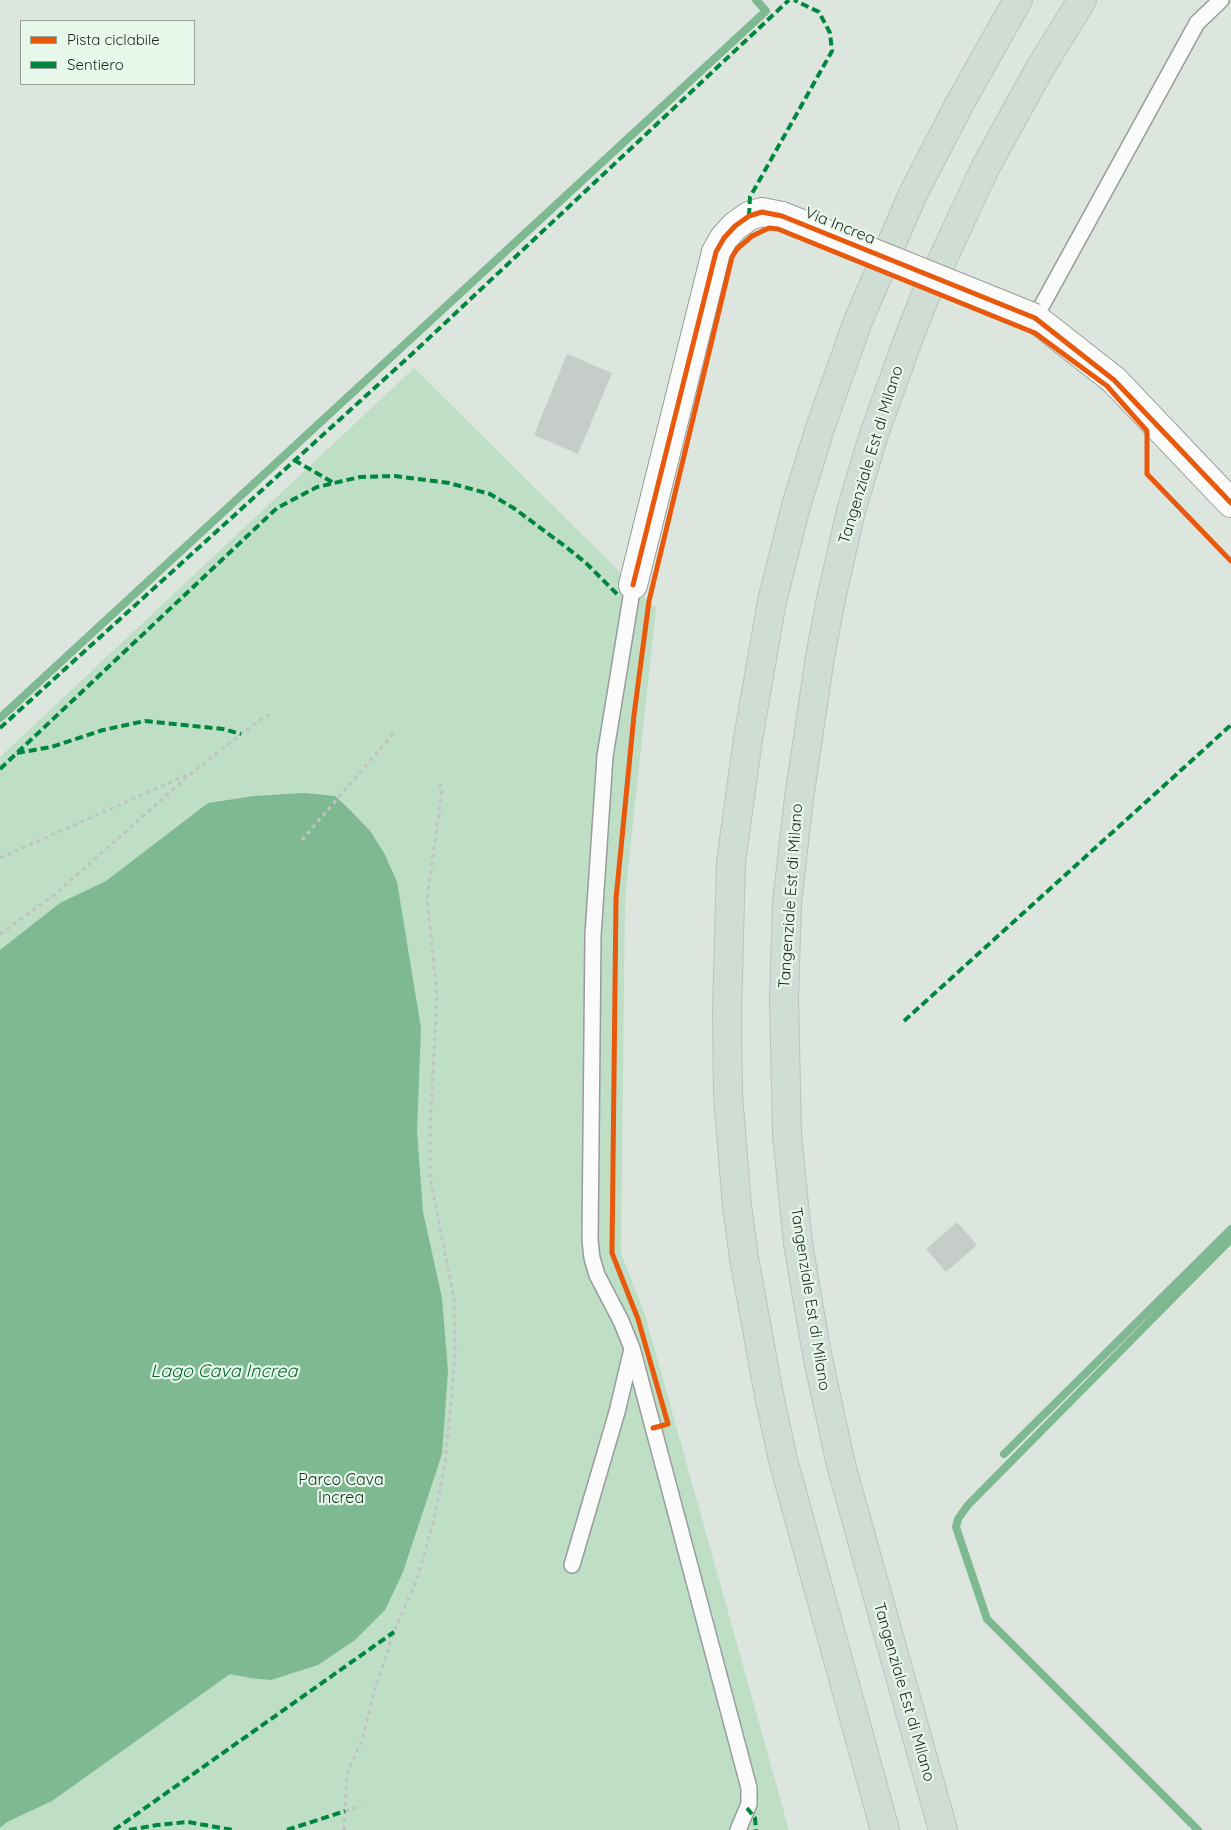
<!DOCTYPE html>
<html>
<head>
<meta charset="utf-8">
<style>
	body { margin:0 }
	#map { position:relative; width:1231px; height:1830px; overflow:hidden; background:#dce6df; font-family:Quicksand,sans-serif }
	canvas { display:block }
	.legend { position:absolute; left:20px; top:20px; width:175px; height:65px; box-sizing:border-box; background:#e7f7ea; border:1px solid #97a399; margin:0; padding:6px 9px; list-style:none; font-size:15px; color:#1e241f }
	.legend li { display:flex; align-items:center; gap:10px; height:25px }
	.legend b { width:25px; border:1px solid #97a399 }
</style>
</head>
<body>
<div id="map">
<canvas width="1231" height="1830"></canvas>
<ul class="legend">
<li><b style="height:6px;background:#e8590c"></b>Pista ciclabile</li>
<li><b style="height:6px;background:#00873e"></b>Sentiero</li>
</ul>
</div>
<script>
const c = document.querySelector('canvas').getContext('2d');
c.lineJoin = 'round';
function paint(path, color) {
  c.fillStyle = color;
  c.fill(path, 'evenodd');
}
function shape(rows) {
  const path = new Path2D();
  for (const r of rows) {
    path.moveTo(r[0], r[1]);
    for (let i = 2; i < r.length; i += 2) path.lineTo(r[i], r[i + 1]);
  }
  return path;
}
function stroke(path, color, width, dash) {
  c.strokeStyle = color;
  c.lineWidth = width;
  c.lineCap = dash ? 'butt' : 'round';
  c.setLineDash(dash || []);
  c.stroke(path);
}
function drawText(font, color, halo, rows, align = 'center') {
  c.font = font + ' Quicksand,sans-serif';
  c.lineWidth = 4.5;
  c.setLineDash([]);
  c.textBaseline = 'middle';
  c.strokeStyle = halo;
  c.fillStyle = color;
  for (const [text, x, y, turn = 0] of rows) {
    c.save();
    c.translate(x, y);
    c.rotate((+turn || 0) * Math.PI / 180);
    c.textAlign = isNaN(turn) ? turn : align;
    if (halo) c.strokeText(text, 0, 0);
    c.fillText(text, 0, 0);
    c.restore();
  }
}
paint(shape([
	[414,368,656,608,625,898,621,1253,645,1315,789,1830,0,1830,0,757]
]), '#bedec6');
paint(shape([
	[305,793,335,796,349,809,371,832,385,855,397,882,421,1028,417,1131,423,1212,442,1298,448,1371,442,1454,403,1572,385,1610,355,1640,318,1665,271,1680,250,1678,230,1674,52,1801,7,1822,0,1828,0,950,60,903,106,881,208,803,254,796]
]), '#7eb991');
stroke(shape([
	[0,718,766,11,756,0],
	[1004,1454,1231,1229],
	[1198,1830,987,1619,956,1527,958,1519,968,1505,1231,1239]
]), '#7eb991', 8);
paint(shape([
	[567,354,612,373,578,454,534,435],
	[957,1222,977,1245,946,1272,926,1249]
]), '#c6cdc8');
const service = shape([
	[1035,318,1197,23,1221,0],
	[633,585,605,756,593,935,590,1240,592,1258,597,1275,621,1321,632,1348,749,1788,749,1804,738,1830],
	[572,1565,617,1412,632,1349]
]);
const minor = shape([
	[1035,318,1114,380,1231,503],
	[633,585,716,252,724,238,735,226,749,216,762,212,782,216]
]);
const motorway = shape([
	[885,1830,783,1460,769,1395,744,1258,737,1206,728,1095,727,1013,731,862,748,739,772,601,796,506,820,428,858,321,913,194,960,103,1018,0],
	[943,1830,841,1465,818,1359,807,1297,798,1243,787,1135,784,998,787,903,799,798,820,657,831,599,851,511,873,437,908,340,924,299,985,168,1039,70,1082,0]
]);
stroke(service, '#979d99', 18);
stroke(minor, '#979d99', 30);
stroke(motorway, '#bdc2bf', 30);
stroke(shape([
	[302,840,393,734],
	[0,858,191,773],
	[0,934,54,895,194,771,253,725,271,713],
	[345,1811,361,1806],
	[344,1830,347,1774,362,1740,375,1689,394,1632,417,1579,433,1523,445,1464,453,1382,455,1350,454,1299,430,1177,430,1131,437,995,427,898,442,791,440,783]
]), '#c0c3c1', 3, [4, 4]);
stroke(service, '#fafbfa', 15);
stroke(minor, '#fafbfa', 28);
stroke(motorway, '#d0ddd5', 28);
const minorBridge = shape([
	[782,216,1035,318]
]);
stroke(minorBridge, '#979d99', 30, []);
stroke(minorBridge, '#fafbfa', 28);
stroke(shape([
	[749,216,750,197,832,51,830,33,819,12,794,0],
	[294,460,334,483],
	[0,728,412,354,789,0],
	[17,753,51,747,103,730,145,721,223,729,241,734],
	[0,769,277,508,317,487,360,477,395,476,449,483,490,494,515,509,566,547,586,563,619,596],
	[904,1021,1231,725],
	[747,1808,755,1818,756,1830],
	[114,1830,394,1632],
	[129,1830,157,1825,188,1822,233,1830],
	[287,1830,345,1811]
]), '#00873e', 4, [8, 4]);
stroke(shape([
	[633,585,716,252,724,238,735,226,749,216,762,212,782,216,1035,318,1114,380,1231,503],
	[653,1428,668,1424,638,1319,612,1253,616,899,634,715,649,601,732,257,737,249,752,236,769,228,778,229,1035,333,1107,386,1147,431,1147,474,1231,561]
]), '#e8590c', 5);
drawText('16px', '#1e241f', '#e7f7ea', [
	["Via Increa",840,226,22],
	["Tangenziale Est di Milano",871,455,-73],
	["Tangenziale Est di Milano",791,896,-86],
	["Tangenziale Est di Milano",810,1299,81],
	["Tangenziale Est di Milano",904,1692,74]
]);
drawText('16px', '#13351f', '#e7f7ea', [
	["Parco Cava",341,1480],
	["Increa",341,1498]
]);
drawText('italic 18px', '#076735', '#e7f7ea', [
	["Lago Cava Increa",224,1372]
]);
</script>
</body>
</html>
